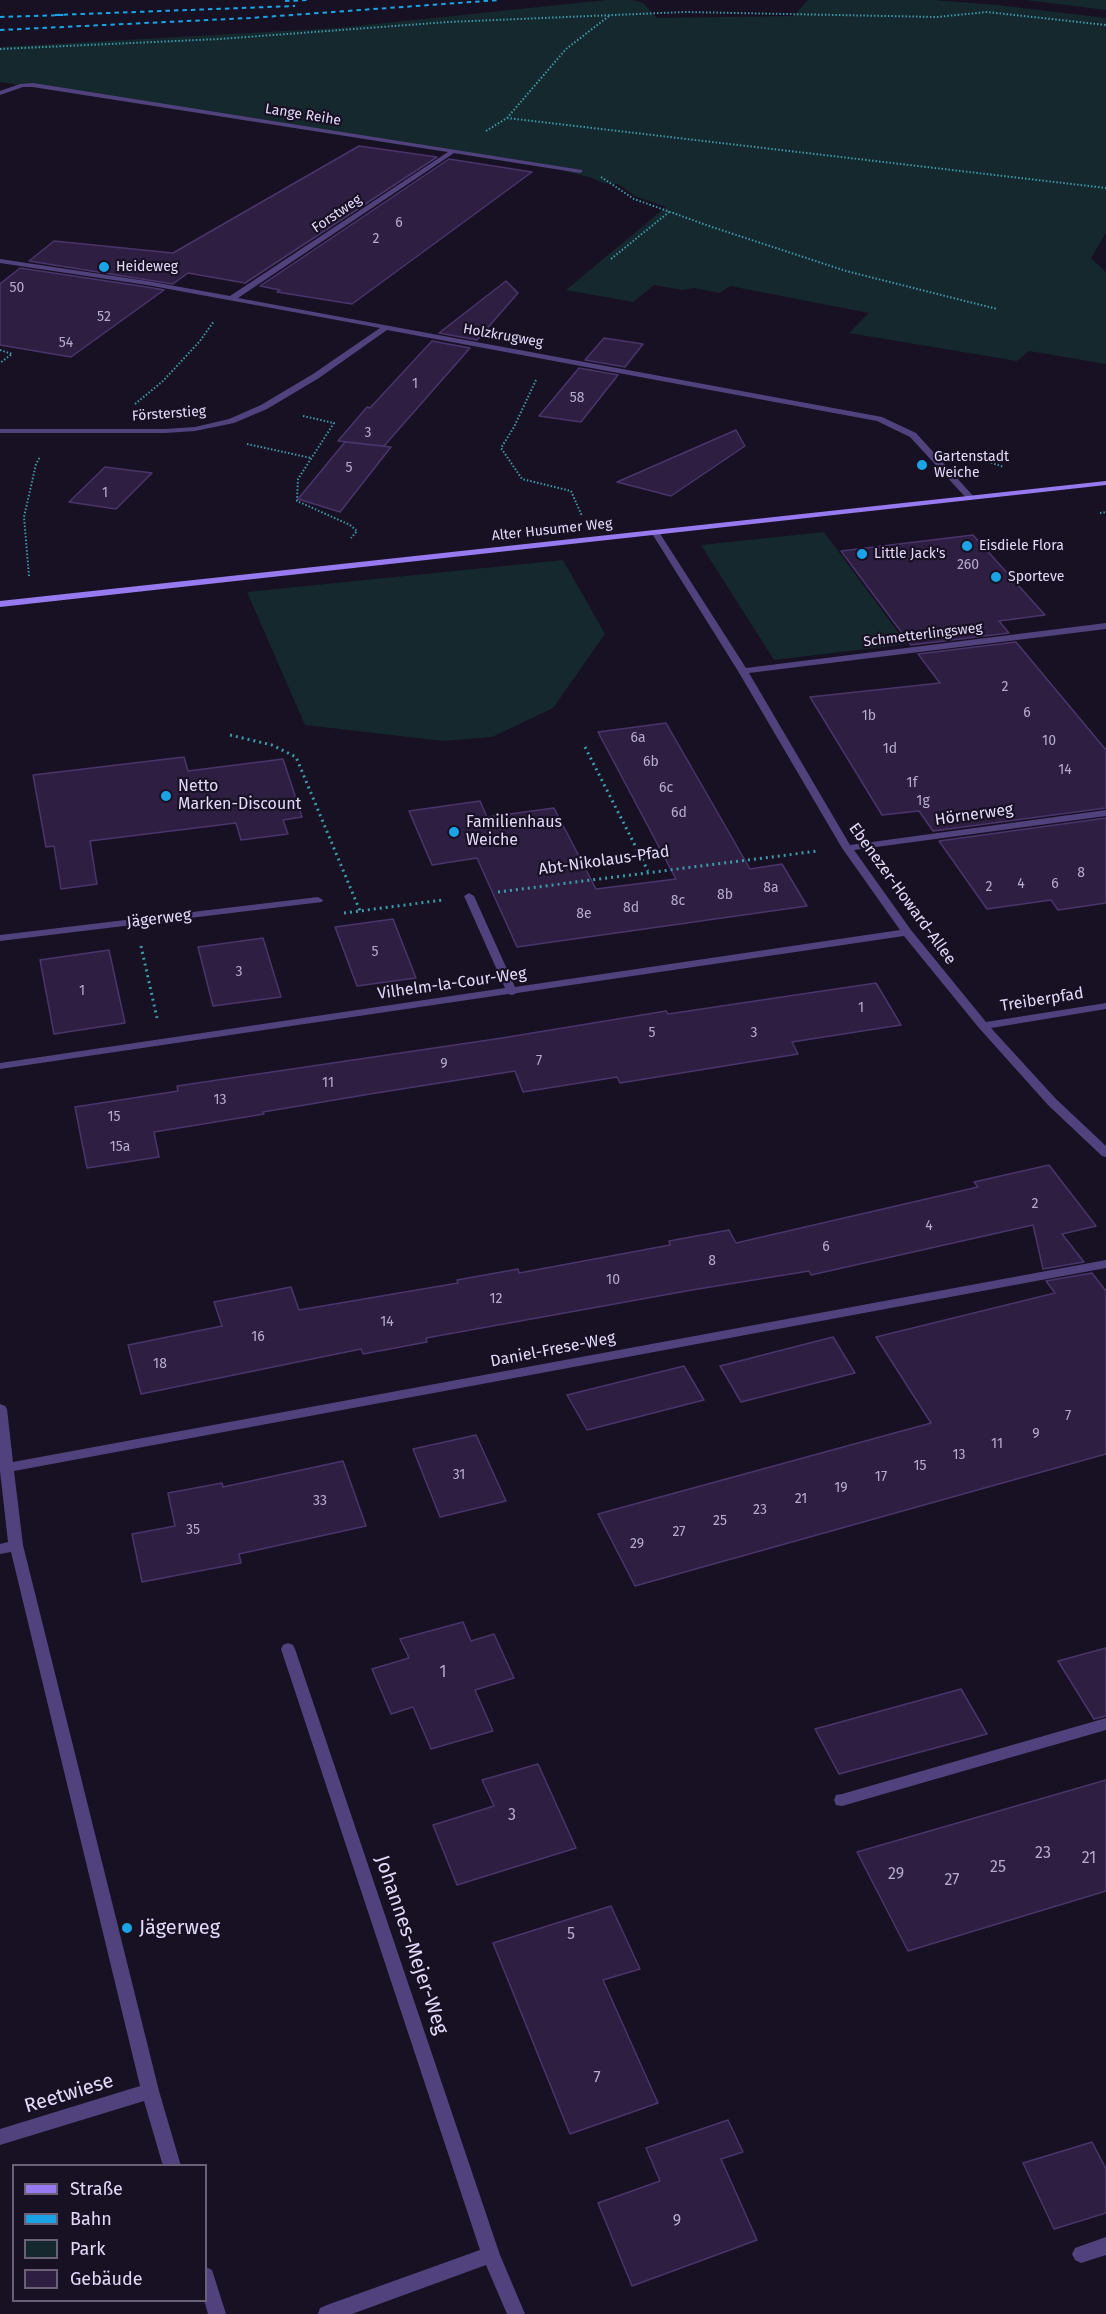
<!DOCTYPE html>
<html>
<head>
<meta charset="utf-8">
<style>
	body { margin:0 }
	#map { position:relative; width:1106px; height:2314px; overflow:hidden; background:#181123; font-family:"Fira Sans",sans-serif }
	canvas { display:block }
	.legend { position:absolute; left:12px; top:2164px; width:195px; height:138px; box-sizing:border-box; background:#181123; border:2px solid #6a6179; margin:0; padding:8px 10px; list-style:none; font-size:18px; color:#e4d8fb }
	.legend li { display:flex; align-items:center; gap:12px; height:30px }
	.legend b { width:30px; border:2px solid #6a6179 }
</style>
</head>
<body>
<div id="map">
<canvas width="1106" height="2314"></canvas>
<ul class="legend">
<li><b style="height:8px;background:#977af0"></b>Straße</li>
<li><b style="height:8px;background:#1aa4e5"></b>Bahn</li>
<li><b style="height:16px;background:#15282d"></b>Park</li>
<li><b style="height:16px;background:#2e1f42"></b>Gebäude</li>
</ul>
</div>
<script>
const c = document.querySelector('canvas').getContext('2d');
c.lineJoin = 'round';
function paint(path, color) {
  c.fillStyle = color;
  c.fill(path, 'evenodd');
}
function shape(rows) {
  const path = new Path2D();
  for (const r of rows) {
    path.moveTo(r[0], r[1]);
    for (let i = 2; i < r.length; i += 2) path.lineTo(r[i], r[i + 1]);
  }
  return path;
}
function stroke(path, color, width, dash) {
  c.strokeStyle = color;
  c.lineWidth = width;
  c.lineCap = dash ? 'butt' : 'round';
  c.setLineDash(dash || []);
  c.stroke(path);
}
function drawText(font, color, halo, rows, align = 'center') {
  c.font = font + ' "Fira Sans",sans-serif';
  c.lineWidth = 4.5;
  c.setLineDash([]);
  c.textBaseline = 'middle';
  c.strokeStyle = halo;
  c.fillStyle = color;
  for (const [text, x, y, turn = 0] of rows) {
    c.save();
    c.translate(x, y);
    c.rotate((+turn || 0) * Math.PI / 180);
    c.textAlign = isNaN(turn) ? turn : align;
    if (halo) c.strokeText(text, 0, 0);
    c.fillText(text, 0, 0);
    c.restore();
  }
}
paint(shape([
	[606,0,633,0,643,3,657,18,793,16,808,0,933,0,997,5,1106,18,1106,233,1091,258,1106,272,1106,364,1029,351,1017,361,849,333,869,313,730,286,720,293,694,288,682,290,654,285,633,302,566,290,666,207,635,196,618,184,603,183,592,178,561,170,0,82,0,47,337,28],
	[1026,0,1106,0,1106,10],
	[824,532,907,644,774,660,701,545],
	[563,560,605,634,553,708,492,737,443,741,305,725,247,592]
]), '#15282d');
const building = shape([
	[359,146,437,157,245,283,188,273,173,284,29,261,54,241,173,253,359,146],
	[449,159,532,172,352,304,277,292,280,290,260,286,449,159],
	[20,268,147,287,164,290,71,357,0,345,0,284,20,268],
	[506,281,518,293,477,340,439,333,506,281],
	[604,338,643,344,625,367,585,360,604,338],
	[432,341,470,348,384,446,338,441,367,407,370,408,432,341],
	[579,368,618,375,581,422,539,416,579,368],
	[736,430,745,446,671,496,617,482,736,430],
	[345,442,391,447,340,512,298,499,345,442],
	[105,467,152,473,116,509,69,502,105,467],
	[973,535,1045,615,999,621,1009,633,911,645,841,551,973,535],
	[1016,642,1106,750,1106,808,933,831,919,811,882,815,810,697,940,683,918,654,1016,642],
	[666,723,750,869,782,864,807,906,517,947,477,858,432,865,409,811,480,801,487,817,554,808,596,889,676,879,598,732,666,723],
	[184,757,188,771,283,759,302,817,283,820,288,834,241,840,236,823,90,841,97,884,61,889,54,846,46,847,33,775,184,757],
	[1106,818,1106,903,1058,910,1051,900,987,909,939,841,1106,818],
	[393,919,416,978,357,986,335,927,393,919],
	[263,938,281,997,213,1006,198,947,263,938],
	[109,950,125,1023,54,1034,40,960,109,950],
	[876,983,901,1025,792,1042,798,1054,620,1083,617,1077,523,1092,515,1071,370,1094,263,1112,264,1114,154,1132,159,1157,87,1168,75,1107,178,1091,177,1086,502,1038,666,1011,668,1014,876,983],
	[1049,1165,1096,1226,1062,1234,1084,1262,1043,1269,1033,1225,811,1275,809,1271,692,1290,426,1338,427,1342,363,1354,361,1349,141,1394,128,1345,222,1326,214,1302,291,1287,299,1310,458,1283,457,1280,518,1269,519,1273,670,1245,669,1241,729,1230,736,1243,978,1187,974,1182,1049,1165],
	[1092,1273,1106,1291,1106,1454,635,1586,598,1514,931,1423,876,1337,1055,1293,1046,1281,1092,1273],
	[833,1337,855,1373,741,1402,720,1366,833,1337],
	[684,1366,704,1400,587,1430,567,1395,684,1366],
	[476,1435,506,1501,440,1517,413,1449,476,1435],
	[343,1461,366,1526,239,1554,241,1563,142,1582,132,1534,175,1526,168,1493,222,1483,223,1487,343,1461],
	[463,1622,471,1641,494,1634,514,1678,475,1690,493,1731,431,1749,413,1707,391,1714,372,1669,409,1658,400,1639,463,1622],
	[1106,1648,1106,1716,1094,1719,1058,1661,1106,1648],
	[961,1689,987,1734,839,1774,815,1729,961,1689],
	[538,1764,576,1848,457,1885,433,1825,494,1806,482,1780,538,1764],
	[1106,1780,1106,1891,908,1951,857,1852,1106,1780],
	[611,1906,640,1969,603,1980,658,2103,570,2134,493,1943,611,1906],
	[728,2120,743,2152,721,2159,757,2240,632,2286,598,2203,660,2181,646,2148,728,2120],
	[1092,2142,1106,2169,1106,2213,1054,2229,1023,2163,1092,2142]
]);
paint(building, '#2e1f42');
stroke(building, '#4b346c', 1.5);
stroke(shape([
	[0,49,220,39,448,22,685,12,937,17,987,12,1106,25],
	[507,118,1106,188],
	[486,131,507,118,566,49,609,16],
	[601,177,634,199,712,227,846,271,997,309],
	[611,259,669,212],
	[0,350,12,354,0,363],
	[536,380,514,427,501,448,522,479,571,491,582,516],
	[135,404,163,381,200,341,214,321],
	[303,416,334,423,298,479,297,501,350,525,357,531,351,538],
	[247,444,311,458],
	[971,456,1004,467],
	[1100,513,1106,512],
	[29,576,24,517,36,464,40,457]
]), '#3d99aa', 2, [1.5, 2]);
stroke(shape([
	[230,735,272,745,296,757,360,911],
	[585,747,648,871],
	[498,892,818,851],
	[344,913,443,900],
	[141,946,157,1018]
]), '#3d99aa', 3, [2, 4]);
paint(shape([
	[33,83,582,170,582,172,580,173,454,153,238,298,882,417,916,433,975,498,968,500,910,437,877,421,387,330,319,378,267,409,234,423,195,431,165,433,0,433,0,429,165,429,195,427,229,419,261,405,313,374,380,328,147,285,0,263,0,259,147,281,230,296,448,152,33,87,23,87,0,95,0,91,20,84,33,83],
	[652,530,659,532,746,668,1106,623,1106,629,749,673,850,845,1106,810,1106,816,854,850,911,930,986,1022,1106,1003,1106,1009,991,1028,1056,1099,1106,1146,1106,1157,1102,1156,1048,1105,979,1028,904,936,517,993,512,995,508,994,0,1069,0,1063,505,988,464,896,469,893,474,896,515,987,900,930,842,848,738,671,651,532,652,530],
	[318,897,323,900,322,902,0,941,0,935,318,897],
	[1106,1260,1106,1268,14,1471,23,1545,159,2091,181,2166,163,2166,144,2101,0,2145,0,2129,140,2086,11,1552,0,1554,0,1544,8,1542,0,1471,0,1404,5,1406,7,1409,13,1462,1106,1260],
	[288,1643,293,1645,295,1649,500,2255,525,2314,507,2314,486,2265,352,2314,318,2314,320,2308,327,2305,480,2250,281,1649,283,1645,288,1643],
	[1106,1718,1106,1730,842,1806,836,1805,834,1800,836,1795,842,1794,1106,1718],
	[1106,2237,1106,2255,1081,2263,1075,2260,1072,2254,1075,2248,1106,2237],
	[206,2267,212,2270,226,2314,208,2314,204,2300,206,2300,206,2267]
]), '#51427d');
paint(shape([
	[1106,481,1106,485,0,607,0,601,1106,481]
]), '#977af0');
stroke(shape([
	[285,1,309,0],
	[55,15,295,6],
	[0,17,63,15],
	[0,30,250,18,499,0]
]), '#1aa4e5', 2, [4.5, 4]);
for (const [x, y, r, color] of [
	[104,267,6,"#1aa4e5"],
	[922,465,6,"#1aa4e5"],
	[967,546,6,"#1aa4e5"],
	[862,554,6,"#1aa4e5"],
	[996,577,6,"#1aa4e5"],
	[166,796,6,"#1aa4e5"],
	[454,832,6,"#1aa4e5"],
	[127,1928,6,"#1aa4e5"]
]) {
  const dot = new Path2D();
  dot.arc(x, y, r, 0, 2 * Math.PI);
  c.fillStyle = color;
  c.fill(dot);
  stroke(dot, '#181123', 2);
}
drawText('14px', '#e4d8fb', '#181123', [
	["Lange Reihe",303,115,9],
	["Forstweg",337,214,-34],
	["Holzkrugweg",503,336,10],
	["Försterstieg",169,414,-4],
	["Alter Husumer Weg",552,530,-6],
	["Schmetterlingsweg",923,635,-7]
]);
drawText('14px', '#b6aacd', null, [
	["6",399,223],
	["2",376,239],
	["50",17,288],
	["52",104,317],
	["54",66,343],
	["1",415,384],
	["58",577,398],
	["3",368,433],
	["5",349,468],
	["1",105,493],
	["260",968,565],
	["2",1005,687],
	["6",1027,713],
	["1b",869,716],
	["6a",638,738],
	["10",1049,741],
	["1d",890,749],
	["6b",651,762],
	["14",1065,770],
	["1f",912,783],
	["6c",666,788],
	["1g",923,801],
	["6d",679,813],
	["8",1081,873],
	["4",1021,884],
	["6",1055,884],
	["2",989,887],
	["8a",771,888],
	["8b",725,895],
	["8c",678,901],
	["8d",631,908],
	["8e",584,914],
	["5",375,952],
	["3",239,972],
	["1",82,991],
	["1",861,1008],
	["5",652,1033],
	["3",754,1033],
	["7",539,1061],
	["9",444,1064],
	["11",328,1083],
	["13",220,1100],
	["15",114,1117],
	["15a",120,1147],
	["2",1035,1204],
	["4",929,1226],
	["6",826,1247],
	["8",712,1261],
	["10",613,1280],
	["12",496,1299],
	["14",387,1322],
	["16",258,1337],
	["18",160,1364],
	["7",1068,1416],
	["9",1036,1434],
	["11",997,1444],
	["13",959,1455],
	["15",920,1466],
	["31",459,1475],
	["17",881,1477],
	["19",841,1488],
	["21",801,1499],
	["33",320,1501],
	["23",760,1510],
	["25",720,1521],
	["35",193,1530],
	["27",679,1532],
	["29",637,1544]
]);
drawText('14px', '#e4d8fb', '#181123', [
	["Heideweg",116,267],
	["Gartenstadt",934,457],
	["Weiche",934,473],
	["Eisdiele Flora",979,546],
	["Little Jack's",874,554],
	["Sporteve",1008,577]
], 'left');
drawText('16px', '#e4d8fb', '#181123', [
	["Netto",178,787],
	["Marken-Discount",178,805],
	["Familienhaus",466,823],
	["Weiche",466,841]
], 'left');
drawText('16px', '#e4d8fb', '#181123', [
	["Hörnerweg",974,815,-8],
	["Abt-Nikolaus-Pfad",604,861,-8],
	["Ebenezer-Howard-Allee",902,894,54],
	["Jägerweg",159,919,-7],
	["Vilhelm-la-Cour-Weg",452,984,-8],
	["Treiberpfad",1042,1000,-9],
	["Daniel-Frese-Weg",553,1350,-11]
]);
drawText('16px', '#b6aacd', null, [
	["1",443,1673],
	["3",512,1816],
	["23",1043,1854],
	["21",1089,1859],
	["25",998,1868],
	["29",896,1875],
	["27",952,1881],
	["5",571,1935],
	["7",597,2079],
	["9",677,2222]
]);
drawText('20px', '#e4d8fb', '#181123', [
	["Jägerweg",139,1928]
], 'left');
drawText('20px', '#e4d8fb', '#181123', [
	["Johannes-Mejer-Weg",411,1945,71],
	["Reetwiese",69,2094,-17]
]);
</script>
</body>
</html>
